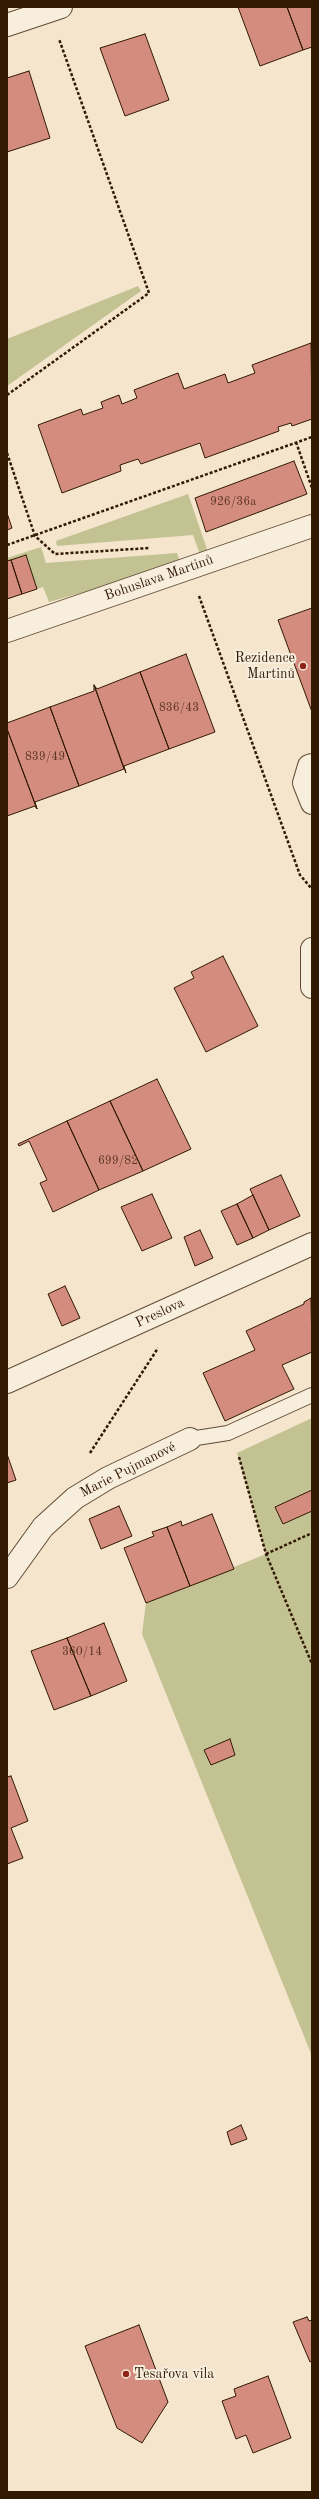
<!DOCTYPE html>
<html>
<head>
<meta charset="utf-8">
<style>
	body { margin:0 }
	#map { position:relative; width:319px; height:2499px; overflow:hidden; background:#f4e5cc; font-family:"Old Standard TT",serif }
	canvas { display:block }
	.frame { position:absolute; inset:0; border:8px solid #311902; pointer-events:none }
</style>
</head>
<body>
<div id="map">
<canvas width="319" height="2499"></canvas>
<div class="frame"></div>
</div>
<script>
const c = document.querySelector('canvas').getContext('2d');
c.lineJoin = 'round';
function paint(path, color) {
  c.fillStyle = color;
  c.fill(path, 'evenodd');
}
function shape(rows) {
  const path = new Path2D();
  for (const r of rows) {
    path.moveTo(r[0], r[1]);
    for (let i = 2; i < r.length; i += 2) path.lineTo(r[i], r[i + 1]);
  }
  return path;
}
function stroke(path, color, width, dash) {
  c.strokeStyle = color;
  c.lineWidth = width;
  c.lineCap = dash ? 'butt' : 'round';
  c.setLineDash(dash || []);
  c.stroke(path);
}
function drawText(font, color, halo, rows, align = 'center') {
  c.font = font + ' "Old Standard TT",serif';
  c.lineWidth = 4;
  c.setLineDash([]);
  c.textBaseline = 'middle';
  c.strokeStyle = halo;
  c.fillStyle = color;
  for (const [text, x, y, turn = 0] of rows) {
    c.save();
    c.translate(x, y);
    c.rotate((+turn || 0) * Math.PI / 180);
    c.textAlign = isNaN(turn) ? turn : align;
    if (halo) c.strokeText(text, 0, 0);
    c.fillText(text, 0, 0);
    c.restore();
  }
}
paint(shape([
	[138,286,141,291,7,386,7,339],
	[188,494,209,555,201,557,193,535,57,546,56,541],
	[41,547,46,563,177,553,181,564,49,602,43,587,7,599,7,558],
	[312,1418,312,2056,142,1634,146,1603,266,1554,237,1453]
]), '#c2c293');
const building = shape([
	[238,7,287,7,303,50,260,66,238,7],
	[287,7,312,7,312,47,303,50,287,7],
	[145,34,169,100,125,116,100,48,145,34],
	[29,71,50,138,7,152,7,78,29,71],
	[311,343,312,419,292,426,291,423,278,427,279,431,205,458,200,443,141,464,138,459,120,465,121,471,62,493,38,425,81,409,83,415,103,408,101,402,119,395,122,404,137,398,134,390,178,373,184,389,225,374,228,383,255,373,252,365,311,343],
	[294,461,307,494,206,532,195,498,294,461],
	[7,513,12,528,7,530,7,513],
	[26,555,37,589,22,594,11,560,26,555],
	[11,560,22,594,7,599,7,561,11,560],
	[312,608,312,712,278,620,312,608],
	[186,654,215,732,169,749,140,672,186,654],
	[140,672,169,749,124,766,126,773,94,685,97,689,140,672],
	[94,685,124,769,79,786,50,707,94,691,94,685],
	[50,707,79,786,35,802,37,809,7,729,7,723,50,707],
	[7,729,37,809,35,806,7,816,7,729],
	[223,956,258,1026,206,1052,174,988,194,978,191,972,223,956],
	[157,1079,191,1149,143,1171,110,1101,157,1079],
	[110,1101,143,1171,99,1190,67,1121,110,1101],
	[67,1121,99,1190,53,1212,40,1183,47,1180,29,1141,19,1146,18,1144,67,1121],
	[281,1175,300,1216,269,1230,250,1189,281,1175],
	[152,1194,172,1238,142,1251,121,1207,152,1194],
	[253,1195,269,1230,253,1238,237,1204,253,1195],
	[237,1204,253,1238,237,1245,221,1211,237,1204],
	[200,1230,213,1258,195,1266,184,1237,200,1230],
	[65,1286,80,1318,62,1326,48,1294,65,1286],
	[311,1298,312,1352,282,1365,294,1389,225,1421,203,1373,255,1350,246,1331,304,1304,304,1302,311,1298],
	[7,1454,16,1480,7,1483,7,1454],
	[312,1490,312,1511,283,1524,275,1507,312,1490],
	[119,1506,132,1536,101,1549,89,1519,119,1506],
	[212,1514,234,1569,190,1586,167,1527,181,1521,182,1526,212,1514],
	[167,1527,190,1586,146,1603,124,1548,154,1536,152,1532,167,1527],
	[104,1623,127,1681,91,1696,67,1638,104,1623],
	[67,1638,91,1696,54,1710,31,1651,67,1638],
	[230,1739,235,1755,211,1765,204,1750,230,1739],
	[11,1776,28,1821,11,1828,23,1858,7,1864,7,1777,11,1776],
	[241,2125,247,2139,231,2145,227,2132,241,2125],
	[307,2317,309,2321,312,2320,312,2361,310,2362,293,2322,307,2317],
	[139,2325,168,2402,142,2443,117,2428,85,2346,139,2325],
	[268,2376,291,2438,253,2453,246,2435,236,2439,222,2401,236,2396,234,2389,268,2376]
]);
paint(building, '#d48c7f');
stroke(building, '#311902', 1);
const service = shape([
	[190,1439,228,1433,312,1395]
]);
const minor = shape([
	[7,25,61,7],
	[7,631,312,526],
	[312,765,309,766,304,783,312,803],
	[312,949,312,987],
	[7,1382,312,1244],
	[7,1577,43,1527,75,1498,108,1478,190,1439]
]);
stroke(service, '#624c34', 16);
stroke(minor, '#624c34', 24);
stroke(shape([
	[7,395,149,293,59,39],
	[296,442,312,488],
	[7,453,35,536,55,554,150,548],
	[7,545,312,437],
	[199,596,300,875,312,889],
	[90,1453,158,1348],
	[239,1457,266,1554,312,1664],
	[266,1554,312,1533]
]), '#311902', 2.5, [3, 2]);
stroke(service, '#f8eede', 14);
stroke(minor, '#f8eede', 22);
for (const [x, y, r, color] of [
	[303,666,4,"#8f2418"],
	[126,2374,4,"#8f2418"]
]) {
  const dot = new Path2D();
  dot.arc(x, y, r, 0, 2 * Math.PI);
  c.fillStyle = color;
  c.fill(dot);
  stroke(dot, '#f8eede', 1.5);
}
drawText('12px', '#5a3621', null, [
	["926/36a",233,502],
	["836/43",179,708],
	["839/49",45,757],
	["699/82",118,1161],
	["360/14",82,1652]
]);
drawText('14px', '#311902', '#f8eede', [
	["Bohuslava Martinů",159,578,-19],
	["Preslova",160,1313,-25],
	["Marie Pujmanové",128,1470,-27]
]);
drawText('14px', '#311902', '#f8eede', [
	["Rezidence",295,658],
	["Martinů",295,674],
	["Tesařova vila",134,2374,"left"]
], 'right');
</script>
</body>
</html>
